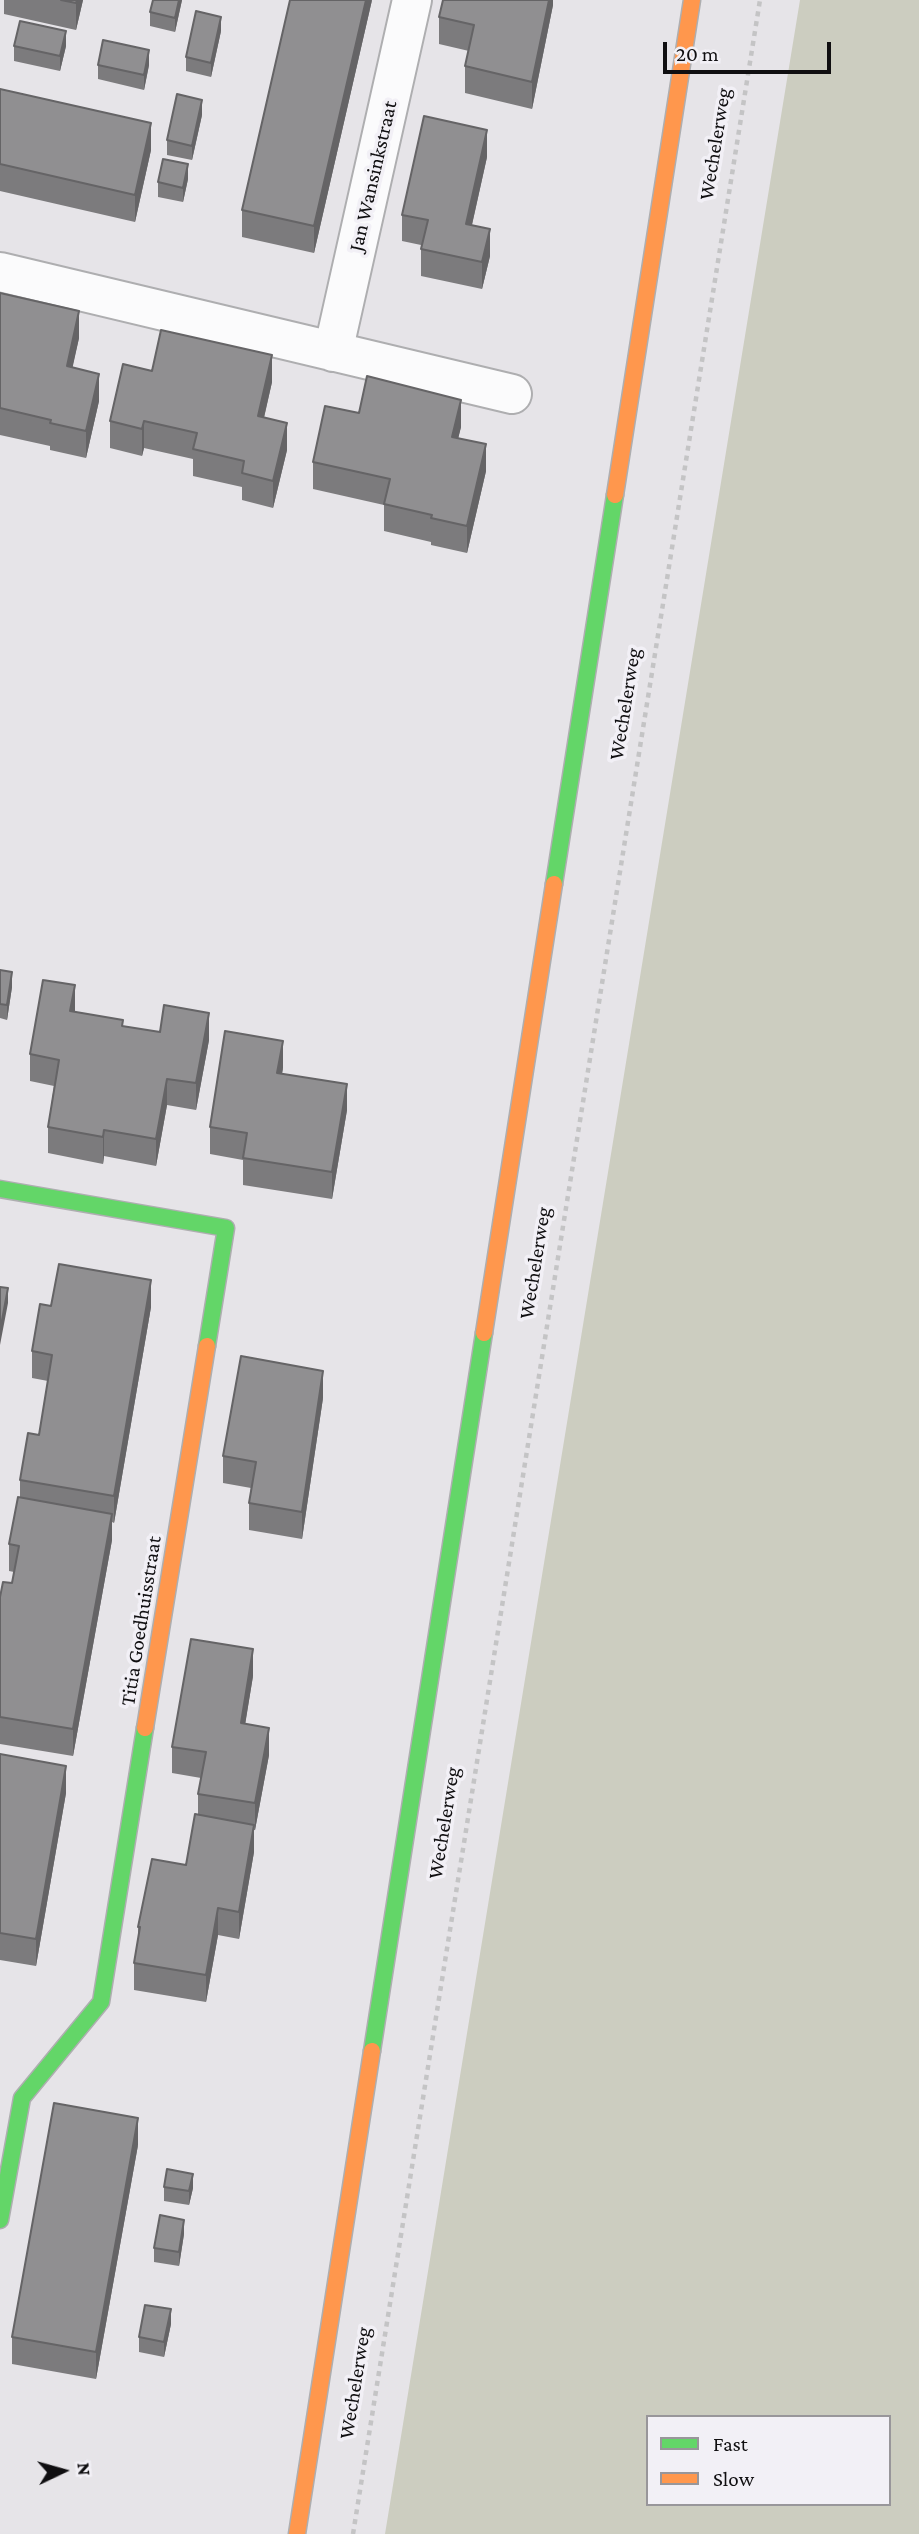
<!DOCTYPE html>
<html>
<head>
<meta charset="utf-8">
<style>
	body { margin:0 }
	#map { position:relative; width:919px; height:2534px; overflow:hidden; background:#e6e4e8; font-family:"Crimson Pro",serif }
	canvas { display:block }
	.legend { position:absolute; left:646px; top:2415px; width:245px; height:91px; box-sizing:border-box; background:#f2f0f6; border:2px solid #98969a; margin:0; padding:9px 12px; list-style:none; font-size:21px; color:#100f11 }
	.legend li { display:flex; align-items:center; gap:14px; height:35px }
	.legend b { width:35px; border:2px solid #98969a }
	.north { position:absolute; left:28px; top:2436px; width:70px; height:70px; -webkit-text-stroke:5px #f2f0f6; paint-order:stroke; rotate:85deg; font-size:19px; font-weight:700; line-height:28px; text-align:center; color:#100f11 }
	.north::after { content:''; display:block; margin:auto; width:24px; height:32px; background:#100f11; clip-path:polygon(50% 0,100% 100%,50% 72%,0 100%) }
	.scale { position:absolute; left:663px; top:42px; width:168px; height:32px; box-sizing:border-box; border:4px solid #100f11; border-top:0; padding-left:9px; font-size:21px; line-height:24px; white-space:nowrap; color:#100f11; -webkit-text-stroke:5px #f2f0f6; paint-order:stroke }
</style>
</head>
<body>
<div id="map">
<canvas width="919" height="2534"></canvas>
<ul class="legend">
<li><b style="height:9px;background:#63d668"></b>Fast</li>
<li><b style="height:9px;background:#ff974d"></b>Slow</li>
</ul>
<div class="north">N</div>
<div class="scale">20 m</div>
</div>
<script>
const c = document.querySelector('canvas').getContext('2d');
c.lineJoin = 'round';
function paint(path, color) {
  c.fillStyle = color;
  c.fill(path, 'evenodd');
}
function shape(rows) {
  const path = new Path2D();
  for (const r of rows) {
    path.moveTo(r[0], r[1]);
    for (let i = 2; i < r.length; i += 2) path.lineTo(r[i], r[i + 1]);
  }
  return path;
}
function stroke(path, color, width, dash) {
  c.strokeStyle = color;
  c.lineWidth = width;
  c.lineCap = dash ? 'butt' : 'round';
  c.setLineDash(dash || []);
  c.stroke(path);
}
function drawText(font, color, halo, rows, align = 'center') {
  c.font = font + ' "Crimson Pro",serif';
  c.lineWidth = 7;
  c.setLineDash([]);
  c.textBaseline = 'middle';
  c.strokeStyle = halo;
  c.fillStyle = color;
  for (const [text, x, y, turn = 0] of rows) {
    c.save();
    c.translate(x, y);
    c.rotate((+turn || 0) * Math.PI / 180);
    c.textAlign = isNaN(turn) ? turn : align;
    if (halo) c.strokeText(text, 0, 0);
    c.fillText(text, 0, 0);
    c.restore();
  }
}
paint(shape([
	[800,0,919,0,919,2534,385,2534],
	[648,2417,889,2417,889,2504,648,2504]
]), '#cccdc0');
const street = shape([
	[0,272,512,394],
	[333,352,412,0]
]);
const fast = shape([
	[554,884,615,495],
	[0,1189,226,1228,207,1346],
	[372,2051,484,1333],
	[0,2220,22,2098,101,2002,145,1728]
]);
const slow = shape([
	[615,495,692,0],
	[484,1333,554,884],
	[145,1728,207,1346],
	[297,2534,372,2051]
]);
stroke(street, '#aeaeb0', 42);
stroke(fast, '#aeaeb0', 19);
stroke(slow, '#aeaeb0', 19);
stroke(shape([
	[353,2534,760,0]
]), '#c4c4c5', 4.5, [5, 5]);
stroke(street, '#fbfbfc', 38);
stroke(fast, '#63d668', 16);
stroke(slow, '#ff974d', 16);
paint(shape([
	[4,0,83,0,76,30,4,14],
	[153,0,182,0,175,32,150,26,150,12],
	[372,0,314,253,242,237,242,210],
	[553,0,553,5,532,109,465,93,465,66,469,51,439,44,439,17],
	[221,31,211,77,186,71,186,57],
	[14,46,66,46,60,71,14,61],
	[98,65,149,65,144,90,98,79],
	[0,89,151,150,135,222,0,191],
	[202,115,192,160,167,155,167,140],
	[487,157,472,225,490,256,482,289,421,276,421,245,402,241,402,215],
	[188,179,183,202,158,197,158,182],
	[0,293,79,338,72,368,99,401,86,458,50,450,50,446,0,435],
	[152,371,272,382,264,418,287,450,273,508,242,500,242,487,193,476,193,459,144,448,142,456,110,448,110,421],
	[359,413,461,427,458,438,486,471,467,553,431,545,431,542,384,531,384,505,313,489,313,462],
	[0,970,12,987,7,1020,0,1018],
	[75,1012,123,1026,209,1040,196,1110,167,1105,156,1166,104,1156,103,1164,48,1153,48,1127,54,1086,30,1081,30,1054],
	[283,1068,282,1074,347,1110,332,1199,243,1185,243,1160,210,1154,210,1127],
	[51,1306,151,1307,114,1523,112,1522,112,1540,73,1756,0,1744,0,1597,12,1583,14,1572,9,1571,9,1544,20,1498,20,1480,39,1435,48,1381,32,1378,32,1351],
	[323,1398,302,1539,249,1530,249,1503,251,1488,223,1483,223,1456],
	[253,1676,245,1724,269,1755,255,1830,254,1830,254,1852,239,1939,218,1935,206,2002,134,1990,134,1963,138,1938,138,1927,186,1865,198,1815,198,1794,201,1778,172,1773,172,1747],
	[0,1754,66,1793,36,1966,0,1960],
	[138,2145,96,2379,12,2364,12,2337],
	[164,2187,193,2188,189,2205,164,2201],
	[184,2234,179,2266,154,2262,154,2248],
	[171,2324,164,2357,139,2352,139,2337]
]), '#7c7b7d');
paint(shape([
	[77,0,83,0,76,30,76,3],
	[179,0,182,0,175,32,175,18],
	[366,0,372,0,314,253,314,226],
	[549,0,553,0,553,5,532,109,532,82],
	[221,17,221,31,211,77,211,63],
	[66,31,66,46,60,71,60,56],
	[149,50,149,65,144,90,144,75],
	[202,100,202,115,192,160,192,146],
	[151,123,151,150,135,222,135,195],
	[487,130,487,157,466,251,466,224],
	[188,164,188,179,183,202,183,188],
	[490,229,490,256,482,289,482,262],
	[79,311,79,338,67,393,67,366],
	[272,355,272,382,258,443,258,416],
	[99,374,99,401,86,458,86,431],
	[461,400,461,427,452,464,452,437],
	[144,421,144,448,142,456,142,429],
	[287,423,287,450,273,508,273,481],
	[486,444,486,471,467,553,467,526],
	[12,972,12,987,7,1020,7,1005],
	[75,985,75,1012,70,1011],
	[209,1013,209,1040,196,1110,196,1083],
	[283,1041,283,1068,277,1100,277,1073],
	[167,1079,167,1105,156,1166,156,1139],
	[347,1084,347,1110,332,1199,332,1172],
	[104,1130,104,1156,103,1164,103,1137],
	[151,1280,151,1307,114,1523,114,1496],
	[8,1288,8,1303,0,1345,0,1331],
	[323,1371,323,1398,302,1539,302,1512],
	[112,1514,112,1540,73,1756,73,1729],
	[253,1649,253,1676,241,1750,241,1723],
	[269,1728,269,1755,255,1830,255,1803],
	[66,1766,66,1793,36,1966,36,1939],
	[254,1825,254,1852,239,1939,239,1912],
	[218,1908,218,1935,206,2002,206,1975],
	[138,2118,138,2145,96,2379,96,2352],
	[193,2174,193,2188,189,2205,189,2191],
	[184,2220,184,2234,179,2266,179,2252],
	[171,2309,171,2324,164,2357,164,2342]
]), '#656466');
const building = shape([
	[61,0,77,0,76,3,61,0],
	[153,0,179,0,175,18,150,12,153,0],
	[290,0,366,0,314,226,242,210,290,0],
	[443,0,549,0,532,82,465,66,474,25,439,17,443,0],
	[196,11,221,17,211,63,186,57,196,11],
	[20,21,66,31,60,56,14,46,20,21],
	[103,40,149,50,144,75,98,65,103,40],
	[0,89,151,123,135,195,0,164,0,89],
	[177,94,202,100,192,146,167,140,177,94],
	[424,116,487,130,466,224,490,229,482,262,421,249,428,220,402,215,424,116],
	[163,159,188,164,183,188,158,182,163,159],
	[0,293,79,311,67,366,99,374,86,431,50,423,51,420,0,408,0,293],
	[161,330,272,355,258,416,287,423,273,481,242,473,244,461,193,449,197,433,144,421,142,429,110,421,123,364,152,371,161,330],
	[367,376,461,400,452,437,486,444,467,526,431,518,432,515,384,504,390,479,313,462,325,406,359,413,367,376],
	[0,970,12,972,7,1005,0,1004,0,970],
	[43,980,75,985,70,1011,123,1020,122,1026,160,1032,164,1005,209,1013,196,1083,167,1079,156,1139,104,1130,103,1137,48,1127,59,1060,30,1054,43,980],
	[225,1031,283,1041,277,1073,347,1084,332,1172,243,1158,247,1133,210,1127,225,1031],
	[59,1264,151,1280,114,1496,20,1480,28,1433,39,1435,52,1355,32,1351,40,1304,51,1306,59,1264],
	[0,1287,8,1288,0,1331,0,1287],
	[241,1356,323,1371,302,1512,249,1503,256,1462,223,1456,241,1356],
	[18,1497,112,1514,73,1729,0,1717,0,1597,3,1582,12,1583,19,1546,9,1544,18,1497],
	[191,1639,253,1649,241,1723,269,1728,255,1803,198,1794,206,1752,172,1747,191,1639],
	[0,1754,66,1766,36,1939,0,1933,0,1754],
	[195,1814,254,1825,239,1912,218,1908,206,1975,134,1963,140,1927,138,1927,152,1859,186,1865,195,1814],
	[54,2103,138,2118,96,2352,12,2337,54,2103],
	[167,2169,193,2174,189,2191,164,2187,167,2169],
	[160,2215,184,2220,179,2252,154,2248,160,2215],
	[145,2305,171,2309,164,2342,139,2337,145,2305]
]);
paint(building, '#908f91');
stroke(building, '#656466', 2);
drawText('21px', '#100f11', '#f2f0f6', [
	["Wechelerweg",715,144,-81],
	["Jan Wansinkstraat",373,176,-77],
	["Wechelerweg",625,704,-81],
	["Wechelerweg",535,1263,-81],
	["Titia Goedhuisstraat",141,1621,-81],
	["Wechelerweg",444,1823,-81],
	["Wechelerweg",355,2383,-81]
]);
</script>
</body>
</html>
